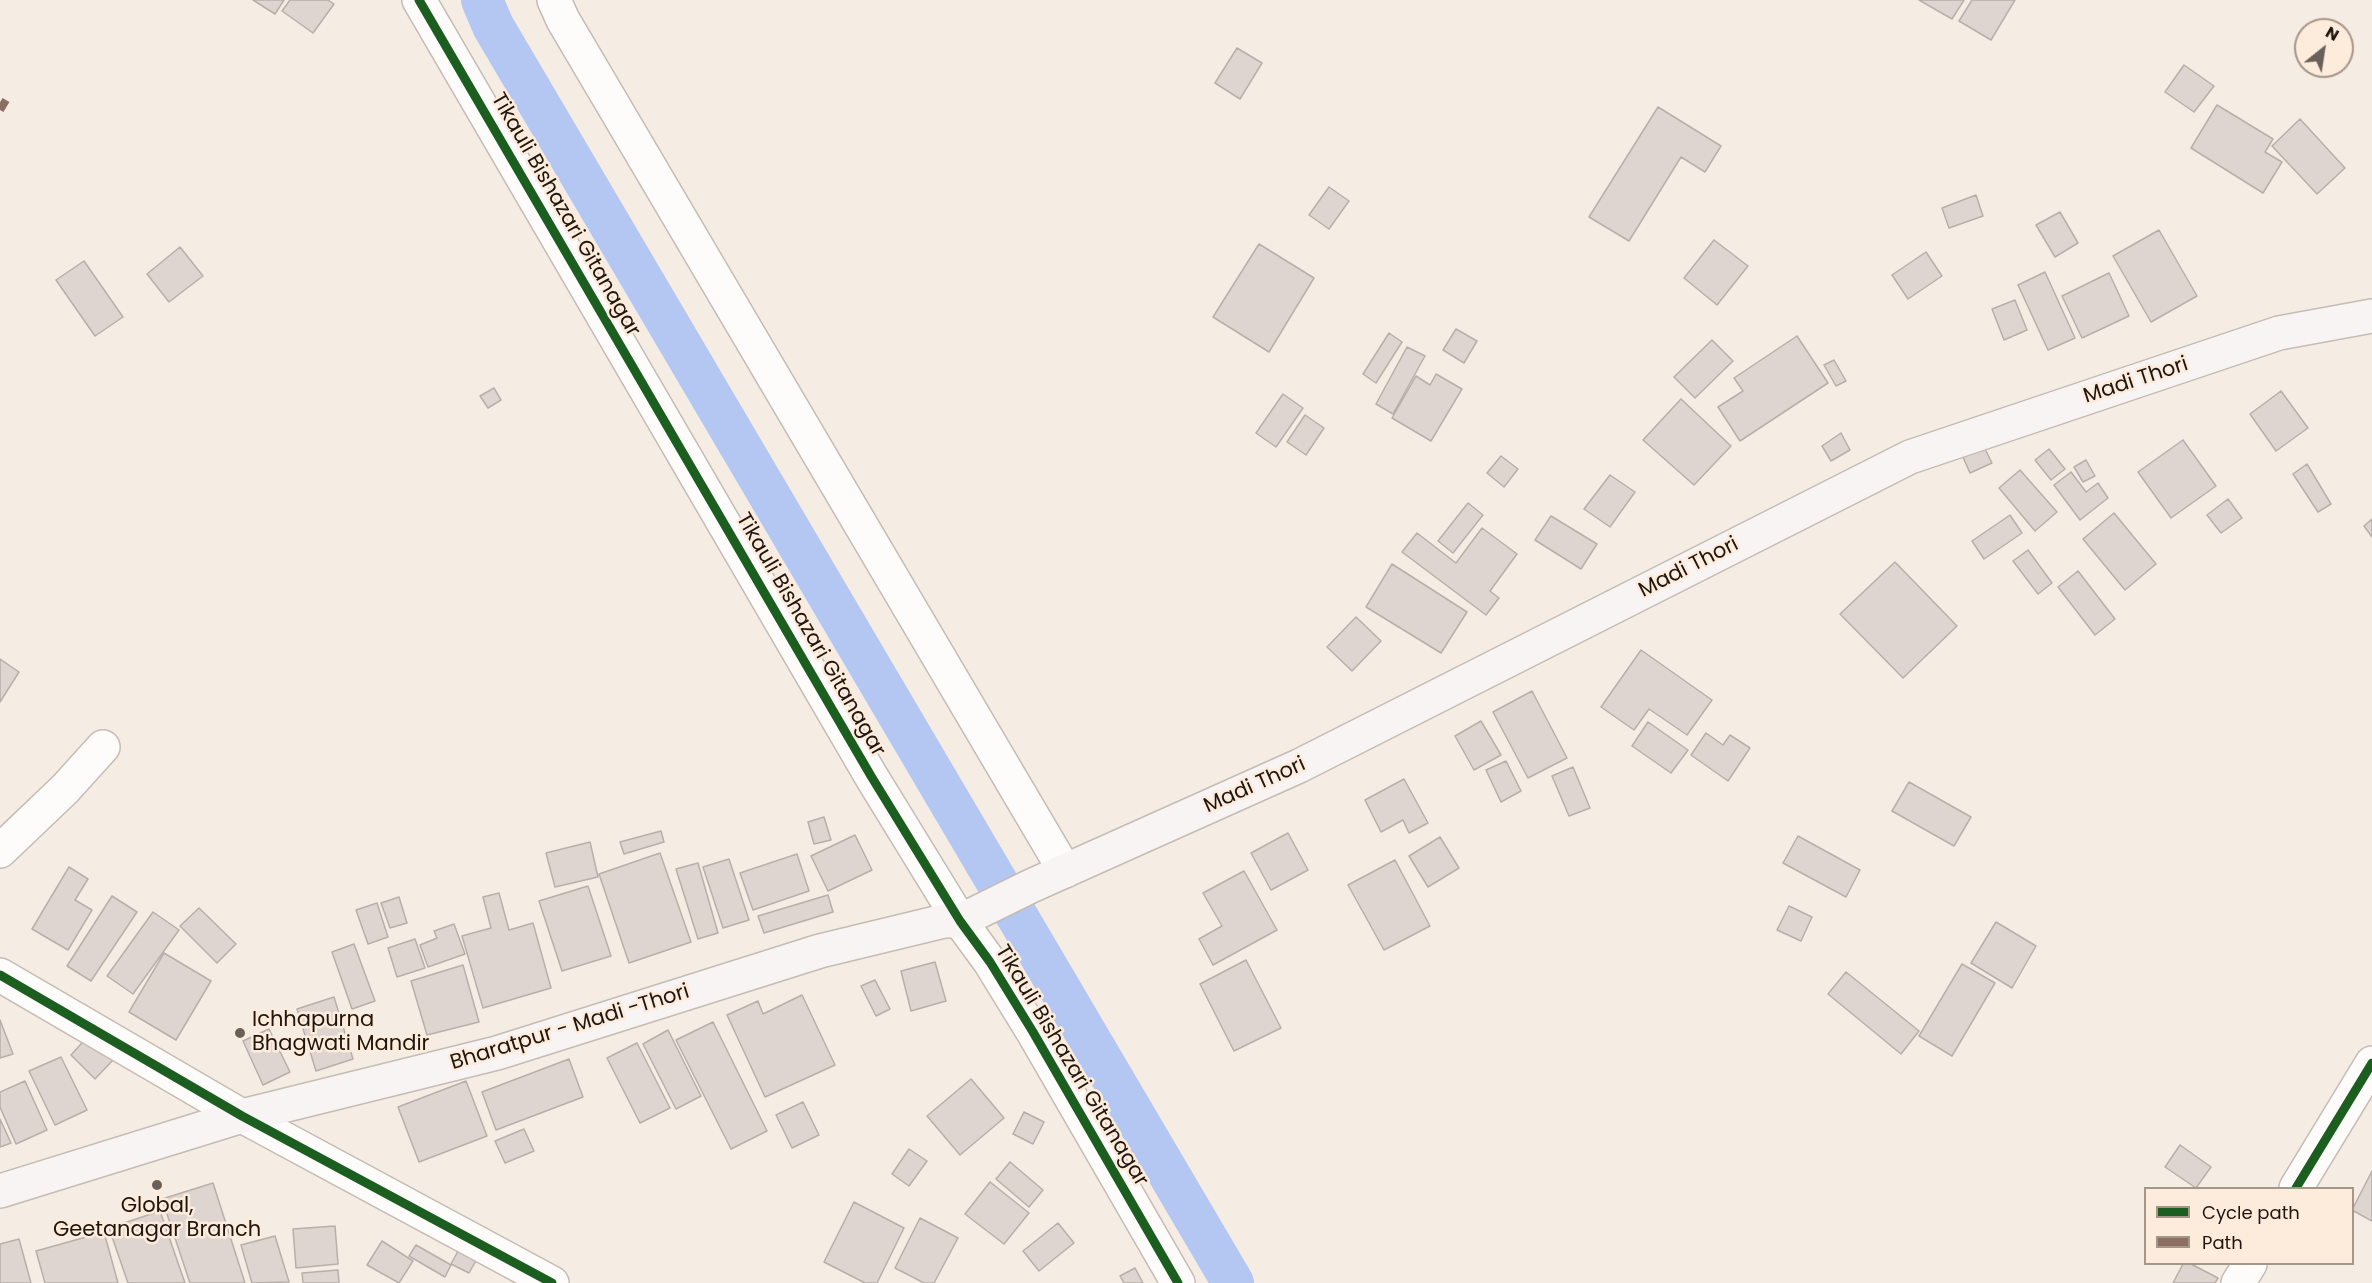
<!DOCTYPE html>
<html>
<head>
<meta charset="utf-8">
<style>
	body { margin:0 }
	#map { position:relative; width:2372px; height:1283px; overflow:hidden; background:#f5ece3; font-family:Poppins,sans-serif }
	canvas { display:block }
	.legend { position:absolute; left:2144px; top:1187px; width:210px; height:78px; box-sizing:border-box; background:#fdebdb; border:2px solid #a49689; margin:0; padding:8px 10px; list-style:none; font-size:18px; color:#1e160f }
	.legend li { display:flex; align-items:center; gap:12px; height:30px }
	.legend b { width:30px; border:2px solid #a49689 }
	.north { position:absolute; left:2294px; top:18px; width:60px; height:60px; box-sizing:border-box; background:#fdebdb; border:2px solid #a49689; border-radius:50%; rotate:30deg; font-size:16px; font-weight:700; line-height:24px; text-align:center; color:#1e160f }
	.north::after { content:''; display:block; margin:auto; width:21px; height:27px; background:#696159; clip-path:polygon(50% 0,100% 100%,50% 72%,0 100%) }
</style>
</head>
<body>
<div id="map">
<canvas width="2372" height="1283"></canvas>
<ul class="legend">
<li><b style="height:8px;background:#1b5e20"></b>Cycle path</li>
<li><b style="height:8px;background:#8d6e63"></b>Path</li>
</ul>
<div class="north">N</div>
</div>
<script>
const c = document.querySelector('canvas').getContext('2d');
c.lineJoin = 'round';
function shape(rows) {
  const path = new Path2D();
  for (const r of rows) {
    path.moveTo(r[0], r[1]);
    for (let i = 2; i < r.length; i += 2) path.lineTo(r[i], r[i + 1]);
  }
  return path;
}
function stroke(path, color, width, dash) {
  c.strokeStyle = color;
  c.lineWidth = width;
  c.lineCap = dash ? 'butt' : 'round';
  c.setLineDash(dash || []);
  c.stroke(path);
}
function paint(path, color) {
  c.fillStyle = color;
  c.fill(path, 'evenodd');
}
function drawText(font, color, halo, rows, align = 'center') {
  c.font = font + ' Poppins,sans-serif';
  c.lineWidth = 5;
  c.setLineDash([]);
  c.textBaseline = 'middle';
  c.strokeStyle = halo;
  c.fillStyle = color;
  for (const [text, x, y, turn = 0] of rows) {
    c.save();
    c.translate(x, y);
    c.rotate((+turn || 0) * Math.PI / 180);
    c.textAlign = isNaN(turn) ? turn : align;
    if (halo) c.strokeText(text, 0, 0);
    c.fillText(text, 0, 0);
    c.restore();
  }
}
stroke(shape([
	[482,0,493,26,1233,1283]
]), '#b4c7f2', 42);
const building = shape([
	[253,0,284,0,275,14,253,0],
	[290,0,328,0,334,4,313,33,282,11,290,0],
	[1919,0,1964,0,1952,19,1919,0],
	[1972,0,2015,0,1991,40,1959,21,1972,0],
	[1237,48,1262,63,1240,99,1215,83,1237,48],
	[2184,65,2214,86,2194,112,2165,92,2184,65],
	[2217,105,2273,139,2265,152,2282,162,2263,193,2191,148,2217,105],
	[1658,107,1721,146,1705,172,1681,157,1629,241,1589,217,1658,107],
	[2300,119,2345,168,2317,194,2272,146,2300,119],
	[1329,187,1349,201,1329,229,1309,215,1329,187],
	[1976,195,1983,216,1949,228,1942,208,1976,195],
	[2060,212,2078,243,2055,257,2036,225,2060,212],
	[2159,230,2197,296,2151,322,2113,256,2159,230],
	[1714,240,1748,266,1717,305,1684,278,1714,240],
	[1259,244,1314,278,1269,352,1213,317,1259,244],
	[180,247,203,276,169,302,147,274,180,247],
	[1926,252,1942,276,1908,299,1892,275,1926,252],
	[84,261,123,317,95,336,56,280,84,261],
	[2045,272,2075,338,2048,350,2018,285,2045,272],
	[2109,273,2129,316,2082,338,2062,296,2109,273],
	[2015,300,2027,330,2004,340,1992,309,2015,300],
	[1456,329,1477,341,1464,363,1443,350,1456,329],
	[1389,333,1402,342,1376,383,1363,374,1389,333],
	[1797,336,1828,383,1740,441,1718,407,1743,391,1734,378,1797,336],
	[1712,340,1733,361,1695,398,1674,377,1712,340],
	[1407,347,1425,356,1393,414,1376,404,1407,347],
	[1834,360,1846,381,1836,386,1824,365,1834,360],
	[1436,374,1462,389,1431,441,1392,418,1416,376,1430,385,1436,374],
	[494,388,501,400,488,408,480,396,494,388],
	[2281,391,2308,428,2276,451,2250,414,2281,391],
	[1283,394,1303,408,1276,447,1256,433,1283,394],
	[1681,399,1731,446,1694,485,1643,440,1681,399],
	[1305,415,1324,428,1306,455,1287,442,1305,415],
	[1841,433,1850,450,1831,461,1822,446,1841,433],
	[2183,440,2216,486,2171,518,2138,472,2183,440],
	[1983,445,1992,463,1970,473,1962,455,1983,445],
	[2049,449,2065,469,2051,480,2035,460,2049,449],
	[1501,456,1518,469,1504,487,1487,473,1501,456],
	[2086,460,2095,476,2083,482,2074,467,2086,460],
	[2307,464,2331,504,2318,512,2293,474,2307,464],
	[2020,470,2057,512,2035,531,1999,488,2020,470],
	[2071,472,2086,492,2098,483,2108,498,2080,520,2054,485,2071,472],
	[1610,475,1635,492,1610,527,1584,509,1610,475],
	[2228,499,2242,518,2221,533,2207,515,2228,499],
	[1468,503,1483,515,1453,553,1438,541,1468,503],
	[2114,513,2156,564,2125,590,2083,539,2114,513],
	[2010,515,2022,533,1984,559,1972,541,2010,515],
	[1551,516,1597,544,1581,569,1535,540,1551,516],
	[2372,519,2372,537,2364,526,2372,519],
	[1482,528,1517,554,1490,591,1499,598,1486,615,1402,552,1417,533,1456,563,1482,528],
	[2028,550,2052,583,2038,594,2013,561,2028,550],
	[1895,562,1957,626,1903,678,1840,614,1895,562],
	[1392,564,1467,612,1441,653,1366,607,1392,564],
	[2078,571,2115,619,2095,635,2058,587,2078,571],
	[1356,617,1381,641,1352,671,1327,647,1356,617],
	[1641,650,1712,700,1687,735,1649,709,1634,730,1601,707,1641,650],
	[0,659,19,672,0,702,0,659],
	[1532,691,1567,758,1528,778,1493,712,1532,691],
	[1481,721,1501,755,1474,770,1455,736,1481,721],
	[1648,722,1688,750,1671,773,1632,746,1648,722],
	[1706,733,1723,745,1730,735,1750,748,1728,781,1691,755,1706,733],
	[1506,761,1521,791,1501,802,1486,770,1506,761],
	[1573,767,1590,808,1569,816,1552,776,1573,767],
	[1404,779,1428,823,1409,833,1403,820,1381,832,1365,800,1404,779],
	[1909,782,1971,817,1954,846,1892,811,1909,782],
	[824,817,831,840,814,844,808,822,824,817],
	[661,831,664,842,624,854,620,842,661,831],
	[1288,833,1308,870,1271,890,1251,853,1288,833],
	[855,835,872,870,828,891,811,856,855,835],
	[1798,836,1860,870,1846,897,1783,863,1798,836],
	[1440,837,1459,868,1428,887,1409,856,1440,837],
	[590,842,598,877,555,887,546,853,590,842],
	[660,853,691,942,629,963,599,874,660,853],
	[797,854,809,891,753,910,740,873,797,854],
	[729,859,749,920,723,928,703,867,729,859],
	[1395,860,1430,926,1384,950,1348,885,1395,860],
	[698,863,718,933,698,939,676,869,698,863],
	[69,867,88,879,75,900,92,910,68,950,32,929,69,867],
	[1244,871,1277,930,1213,965,1199,939,1222,926,1203,893,1244,871],
	[588,886,611,956,562,971,539,901,588,886],
	[499,893,509,930,533,923,551,988,483,1008,462,936,491,928,483,897,499,893],
	[828,895,833,912,764,933,758,916,828,895],
	[112,896,137,912,91,981,67,966,112,896],
	[399,897,407,923,390,928,381,903,399,897],
	[377,903,388,937,368,944,356,910,377,903],
	[1789,906,1812,917,1801,941,1777,930,1789,906],
	[199,908,236,944,217,963,180,926,199,908],
	[153,912,179,930,133,994,107,976,153,912],
	[1996,922,2036,946,2012,988,1971,963,1996,922],
	[454,924,465,954,428,967,420,945,437,938,434,931,454,924],
	[415,939,425,968,397,977,388,948,415,939],
	[354,944,375,1001,352,1009,332,952,354,944],
	[164,953,211,981,176,1040,129,1012,164,953],
	[1246,960,1281,1028,1234,1051,1200,984,1246,960],
	[935,962,946,1001,911,1011,901,971,935,962],
	[1962,964,1995,983,1952,1056,1919,1036,1962,964],
	[463,965,479,1022,427,1035,411,981,463,965],
	[1846,972,1919,1031,1901,1054,1828,994,1846,972],
	[875,980,890,1009,876,1016,861,986,875,980],
	[802,995,835,1065,765,1097,727,1015,758,1001,763,1014,802,995],
	[334,997,353,1059,316,1071,297,1009,334,997],
	[0,1020,13,1054,0,1058,0,1020],
	[713,1022,767,1131,731,1149,676,1040,713,1022],
	[269,1029,290,1072,263,1085,243,1041,269,1029],
	[668,1030,701,1096,676,1109,643,1044,668,1030],
	[89,1035,114,1059,95,1079,71,1055,89,1035],
	[637,1043,670,1108,640,1123,607,1058,637,1043],
	[61,1057,87,1110,55,1125,29,1071,61,1057],
	[569,1059,583,1097,496,1130,482,1092,569,1059],
	[971,1079,1004,1118,960,1155,927,1116,971,1079],
	[25,1081,47,1130,16,1144,0,1107,0,1092,25,1081],
	[466,1081,487,1136,419,1162,398,1107,466,1081],
	[803,1102,819,1135,792,1148,776,1115,803,1102],
	[1024,1112,1044,1122,1033,1144,1013,1134,1024,1112],
	[0,1119,11,1143,0,1147,0,1119],
	[524,1129,534,1151,505,1163,495,1141,524,1129],
	[2180,1145,2211,1167,2196,1188,2165,1167,2180,1145],
	[909,1149,927,1161,909,1186,892,1174,909,1149],
	[1010,1162,1043,1190,1029,1207,996,1179,1010,1162],
	[2372,1171,2372,1221,2352,1210,2372,1171],
	[990,1182,1029,1213,1004,1244,965,1214,990,1182],
	[213,1183,245,1283,190,1283,162,1199,213,1183],
	[854,1202,904,1228,877,1283,865,1283,824,1262,854,1202],
	[160,1211,185,1283,128,1283,109,1228,160,1211],
	[920,1218,958,1238,934,1283,924,1283,895,1268,920,1218],
	[1058,1223,1074,1243,1039,1271,1023,1251,1058,1223],
	[335,1226,338,1264,296,1268,293,1229,335,1226],
	[104,1232,118,1283,45,1283,36,1251,104,1232],
	[275,1236,289,1282,252,1283,241,1245,275,1236],
	[19,1239,31,1283,0,1283,0,1244,19,1239],
	[382,1241,413,1261,399,1283,367,1265,382,1241],
	[463,1242,481,1252,469,1273,451,1264,463,1242],
	[416,1245,451,1265,445,1277,409,1256,416,1245],
	[2183,1264,2191,1264,2218,1278,2215,1283,2173,1283,2183,1264],
	[1135,1268,1143,1283,1124,1283,1120,1276,1135,1268],
	[338,1270,339,1283,303,1283,302,1273,338,1270]
]);
paint(building, '#dfd5d0');
stroke(building, '#b8afaa', 1.5);
const minor = shape([
	[554,0,563,20,1065,871],
	[0,851,65,789,103,747],
	[0,975,242,1116,552,1283],
	[2296,1188,2372,1063],
	[2238,1283,2250,1264]
]);
const tertiary = shape([
	[419,0,871,776,960,921,990,962,1033,1032,1178,1283]
]);
const secondary = shape([
	[0,1191,242,1116,497,1053,820,951,944,921,960,921,1031,886,1299,766,1910,457,2279,333,2372,316]
]);
stroke(minor, '#c4bcb5', 36);
stroke(tertiary, '#c4bcb5', 36);
stroke(secondary, '#c4bcb5', 36);
stroke(minor, '#fefcfb', 33);
stroke(tertiary, '#fefcfb', 33);
stroke(secondary, '#f8f4f3', 33);
stroke(shape([
	[0,110,6,100]
]), '#8d6e63', 8, [15, 8]);
stroke(shape([
	[419,0,871,776,960,921,990,962,1033,1032,1178,1283],
	[0,975,242,1116,552,1283],
	[2296,1188,2372,1063]
]), '#1b5e20', 9);
for (const [x, y, r, color] of [
	[240,1033,6,"#696159"],
	[157,1185,6,"#696159"]
]) {
  const dot = new Path2D();
  dot.arc(x, y, r, 0, 2 * Math.PI);
  c.fillStyle = color;
  c.fill(dot);
  stroke(dot, '#fdebdb', 2);
}
drawText('21px', '#1e160f', '#fdebdb', [
	["Tikauli Bishazari Gitanagar",565,215,60],
	["Madi Thori",2136,381,-18],
	["Madi Thori",1689,568,-27],
	["Tikauli Bishazari Gitanagar",810,635,60],
	["Madi Thori",1255,786,-24],
	["Bharatpur - Madi -Thori",570,1028,-17],
	["Tikauli Bishazari Gitanagar",1071,1066,59]
]);
drawText('21px', '#1e160f', '#fdebdb', [
	["Ichhapurna",252,1021],
	["Bhagwati Mandir",252,1045],
	["Global,",157,1207,"center"],
	["Geetanagar Branch",157,1231,"center"]
], 'left');
</script>
</body>
</html>
